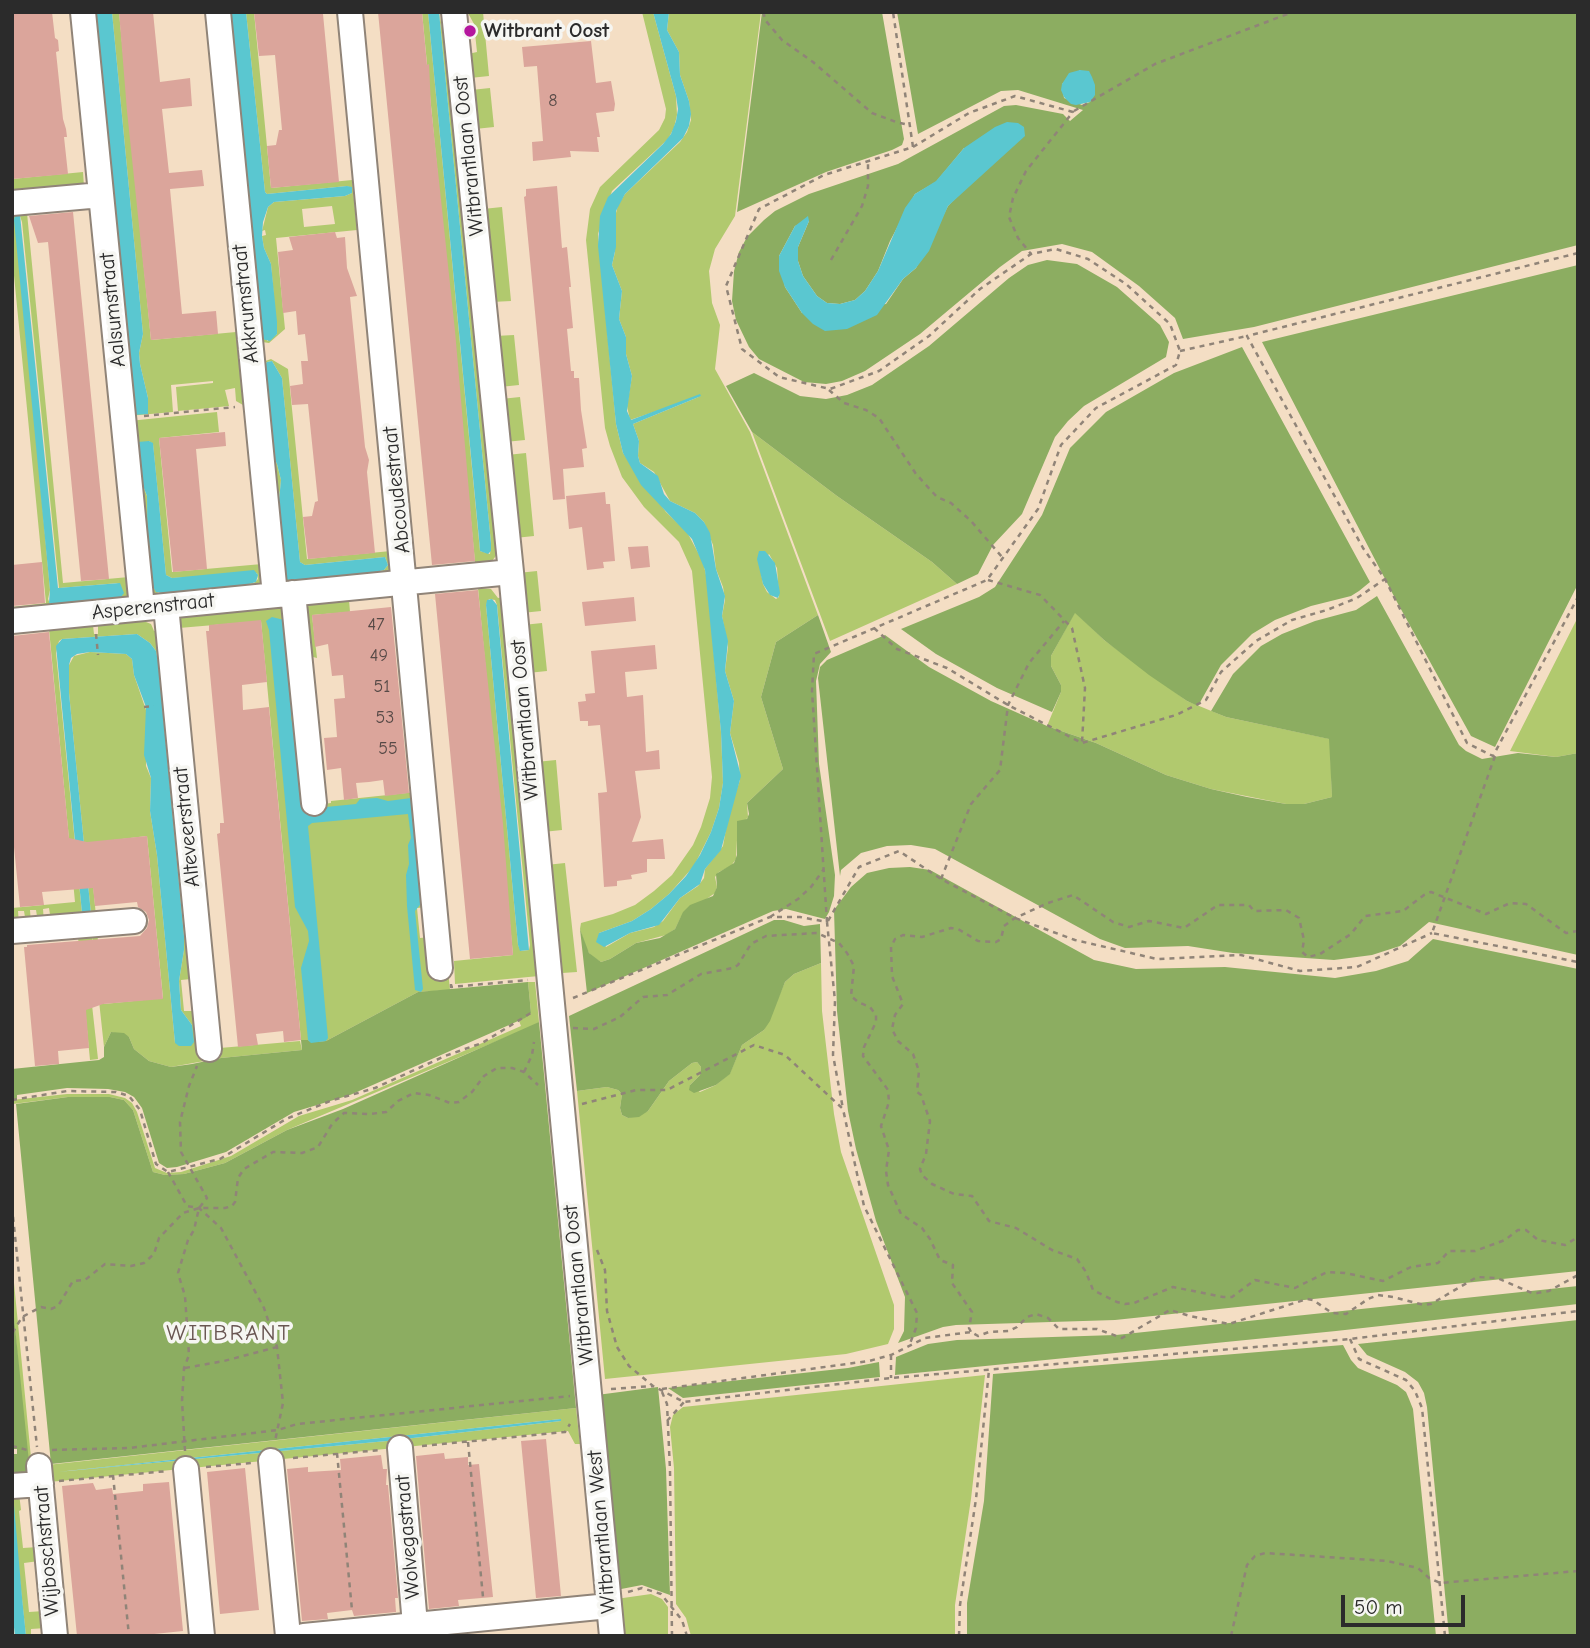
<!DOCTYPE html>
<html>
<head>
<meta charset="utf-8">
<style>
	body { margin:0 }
	#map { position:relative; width:1590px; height:1648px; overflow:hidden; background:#f4dec4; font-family:"Comic Neue",sans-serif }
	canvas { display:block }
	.frame { position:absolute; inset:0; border:14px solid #2b2b2b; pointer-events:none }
	.scale { position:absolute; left:1341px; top:1595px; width:124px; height:32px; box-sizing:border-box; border:4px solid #2b2b2b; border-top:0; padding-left:9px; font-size:21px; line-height:24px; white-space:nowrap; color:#2b2b2b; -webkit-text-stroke:5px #f6f6f2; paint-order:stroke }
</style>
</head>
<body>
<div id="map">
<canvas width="1590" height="1648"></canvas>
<div class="frame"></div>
<div class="scale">50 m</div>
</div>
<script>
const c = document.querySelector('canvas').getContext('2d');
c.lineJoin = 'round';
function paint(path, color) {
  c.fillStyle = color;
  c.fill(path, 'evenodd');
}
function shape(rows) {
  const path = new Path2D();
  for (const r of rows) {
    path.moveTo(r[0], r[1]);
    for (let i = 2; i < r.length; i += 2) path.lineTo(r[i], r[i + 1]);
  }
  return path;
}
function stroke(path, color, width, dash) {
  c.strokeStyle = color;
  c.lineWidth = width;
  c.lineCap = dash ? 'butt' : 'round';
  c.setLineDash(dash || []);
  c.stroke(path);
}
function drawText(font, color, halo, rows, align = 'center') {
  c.font = font + ' "Comic Neue",sans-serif';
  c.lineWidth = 7;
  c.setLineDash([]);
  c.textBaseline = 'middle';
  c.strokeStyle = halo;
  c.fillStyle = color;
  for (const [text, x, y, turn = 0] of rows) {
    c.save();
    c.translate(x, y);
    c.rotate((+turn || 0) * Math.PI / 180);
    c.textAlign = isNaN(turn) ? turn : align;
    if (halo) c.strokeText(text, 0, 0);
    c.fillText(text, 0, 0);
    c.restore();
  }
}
paint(shape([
	[89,12,96,12,93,21,132,413,148,398,140,364,139,353,143,334,112,12,119,12,151,340,236,332,243,405,236,401,235,388,225,390,229,406,178,411,176,387,213,383,213,381,171,385,173,412,128,416],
	[227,12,267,341,277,334,271,264,264,248,262,236,266,235,265,230,262,231,268,207,274,202,345,196,352,193,352,188,347,186,267,194,265,192,246,12,254,12,271,188,352,180,357,230,276,238,285,329,269,343,255,341],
	[332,206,335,224,304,227,302,209],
	[422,12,428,12,480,551,490,554,491,543,439,12,443,33,448,33,498,553,489,565,417,573,416,568,475,562],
	[483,12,489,76,470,78,468,54,477,52,474,24,468,13],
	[642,12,653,12,676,96,677,115,674,128,668,139,612,191,598,234,616,424,623,453,666,512,687,532,703,562,707,579,721,732,723,783,719,808,711,832,694,866,669,894,651,909,632,921,599,933,606,947,630,933,654,927,663,921,680,898,698,886,704,878,705,869,723,846,729,812,740,780,739,763,730,733,734,701,725,671,728,647,722,616,725,600,723,587,716,569,713,545,704,522,695,513,670,501,654,472,640,463,638,456,639,441,633,424,701,396,630,420,627,406,632,376,626,354,626,337,619,319,622,291,612,265,615,252,615,217,618,205,625,194,680,142,687,132,691,120,689,101,680,75,679,52,667,30,669,12,761,12,735,216,715,249,709,271,712,303,720,325,715,369,750,432,818,615,776,642,761,697,783,769,747,803,748,817,745,821,738,821,736,859,731,866,719,872,715,877,717,887,715,893,681,917,675,929,666,935,636,943,610,959,601,962,591,956,586,948,580,929,581,923,613,914,635,905,654,891,672,875,693,845,701,827,710,798,712,777,692,571,679,542,644,507,622,477,610,446,605,428,586,240,590,209,600,187,659,130,665,118,666,109],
	[769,554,777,568,779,597,776,599,767,592,763,584,760,567],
	[490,88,494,127,475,129,471,90],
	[83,172,84,187,12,195,12,179],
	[502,207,511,301,492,302,483,209],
	[12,210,27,213,63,583,129,577,127,598,12,613,12,607,46,603,12,255],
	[16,216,20,216,22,222,59,588,119,583,57,605,50,604,48,599,50,590],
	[514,335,519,385,500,387,495,336],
	[271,359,288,369,307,559,391,551,392,567,384,574,384,577,292,587,280,580,277,572,257,364],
	[272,361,282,378,300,562,305,565,385,557,388,565,384,570,363,575,300,580,281,577,276,531,281,480,277,464,268,444,263,386,263,367,267,362],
	[520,397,525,440,505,442,501,399],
	[217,412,219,432,159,438,172,572,262,564,262,581,260,585,161,599,148,594,129,421],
	[149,441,153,444,166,575,172,578,257,573,258,579,254,583,159,594,151,585,147,496,142,483],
	[752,432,837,496,932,562,957,584,830,641],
	[526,453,534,536,515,538,507,455],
	[537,571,541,611,522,613,518,573],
	[478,588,491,589,498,598,503,597,539,976,455,984,454,961,513,955],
	[489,599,495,600,497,605,530,945,529,950,521,951,518,945,486,605],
	[349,600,350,612,312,615,317,658,309,656,299,605],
	[289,606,309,806,331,803,331,801,416,792,427,907,417,908,420,938,430,937,448,970,450,990,418,992,326,1041,301,1040,261,621,179,628,178,619,185,616],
	[1075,612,1104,640,1187,701,1226,717,1330,739,1332,797,1304,804,1286,804,1211,789,1166,775,1096,743,1047,726,1061,692,1061,685,1051,666,1051,656],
	[1578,617,1578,753,1556,757,1510,751],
	[141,620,151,624,154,631,157,631,191,979,181,980,184,1011,194,1011,220,1048,300,1041,302,1050,221,1058,171,1067,149,1061,134,1049,129,1037,111,1032,104,1047,92,936,92,1005,98,1059,90,1060,78,937,97,931,104,1004,163,998,147,836,89,843,96,916,51,921,49,908,43,909,44,922,38,922,36,910,30,910,31,923,26,923,24,911,18,911,19,924,12,925,12,908,75,902,49,629,93,625,94,634,98,634,98,624],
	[137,634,150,643,156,651,158,661,184,936,184,950,179,981,181,1010,192,1025,175,1043,157,855,150,811,151,778,146,766,146,710,134,675,132,659,126,654,90,652,74,656,69,665,69,693,91,914,82,913,56,653,59,641,62,639],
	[542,623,547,671,528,673,523,625],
	[556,760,562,830,543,832,536,762],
	[565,863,577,972,562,973,560,957,556,957,546,865],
	[821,963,822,1011,834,1114,841,1152,894,1305,894,1329,888,1344,846,1354,605,1379,577,1091,607,1087,618,1090,622,1094,620,1108,622,1115,628,1118,648,1111,669,1081,692,1063,697,1062,701,1067,700,1075,690,1085,700,1092,716,1085,730,1073,742,1045,764,1030,785,982,794,974],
	[528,982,535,982,539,1022,535,1025,287,1130,225,1163,184,1174,165,1175,153,1172,133,1110,124,1100,110,1097,68,1097,13,1104,12,1100,67,1094,109,1094,125,1098,132,1103,137,1112,155,1168,167,1173,181,1172,231,1156,299,1116,352,1100,521,1026,519,1021,531,1013],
	[12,1262,32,1468,28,1468,12,1298],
	[985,1375,971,1499,955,1605,955,1636,691,1636,686,1618,676,1604,674,1468,670,1427,673,1415,683,1407],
	[576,1408,580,1444,575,1444,568,1431,49,1482,47,1465],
	[561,1419,561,1421,387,1441,57,1472],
	[19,1493,21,1510,19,1511,23,1548,38,1547,39,1561,24,1563,29,1612,44,1611,46,1628,31,1629,31,1636,26,1636,12,1506,12,1494],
	[651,1594,662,1599,668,1607,668,1636,619,1636,616,1599]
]), '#b1c96e');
paint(shape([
	[762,12,882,12,904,139,902,145,892,150,826,172,737,212],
	[897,12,1578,12,1578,245,1254,327,1183,339,1175,318,1139,286,1092,252,1062,244,1022,251,1000,267,920,334,865,371,842,381,826,384,804,382,759,359,749,347,736,320,732,301,734,271,739,252,747,237,764,220,775,211,809,194,898,164,1004,106,1016,105,1063,114,1070,121,1083,110,1018,90,1001,91,918,134],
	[1080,70,1095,86,1090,102,1082,105,1064,98,1062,84],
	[964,148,963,190,948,206,916,268,903,279,886,304,802,313,785,287,779,256,795,226,809,221,798,247,798,261,803,276,817,296,827,303,840,304,855,300,865,291,878,271,890,241,915,194,936,182],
	[1047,260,1077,264,1117,287,1160,325,1169,342,1166,357,1084,406,1068,421,1055,437,1022,514,993,545,978,574,957,584,932,562,837,496,752,432,726,386,754,373,800,396,826,399,847,395,872,385,929,346,1009,278,1028,265],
	[1578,265,1578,584,1495,747,1471,736,1397,602,1262,342],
	[1242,347,1370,582,1359,591,1351,596,1311,606,1275,620,1252,634,1221,665,1198,706,1187,701,1149,675,1104,640,1075,613,1051,656,1051,666,1061,685,1061,692,1052,712,997,688,936,654,901,629,979,597,995,587,1042,515,1070,448,1106,412,1174,373],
	[1377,596,1459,745,1466,751,1482,759,1518,753,1556,757,1578,753,1578,955,1429,922,1400,946,1372,955,1334,960,1233,953,1188,946,1125,948,1100,939,935,849,911,845,887,846,861,853,841,870,840,876,818,678,820,667,827,660,885,635,929,667,991,701,1047,726,1096,743,1166,775,1211,789,1247,797,1286,804,1304,804,1332,797,1329,739,1226,717,1211,711,1233,674,1261,646,1282,634,1315,621,1356,610],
	[818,615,831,652,820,664,816,681,819,764,835,875,834,896,829,912,825,919,786,909,773,911,587,993,580,929,589,953,601,962,610,959,636,943,660,938,675,929,683,912,690,905,713,896,717,887,716,874,734,863,737,855,737,821,747,819,749,814,747,803,783,769,761,697,776,642],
	[910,867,930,870,1094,960,1136,969,1225,967,1335,978,1376,971,1408,961,1433,939,1578,969,1578,1271,1115,1320,956,1325,943,1327,898,1343,904,1331,905,1297,876,1221,856,1149,848,1111,837,1011,834,910,851,887,867,873,889,868],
	[774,920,784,920,804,926,820,924,821,963,794,974,785,982,770,1021,764,1030,742,1045,730,1074,716,1085,694,1093,689,1090,690,1085,700,1075,701,1067,697,1062,692,1063,669,1081,648,1111,639,1117,628,1118,622,1115,620,1108,622,1094,618,1090,607,1087,577,1091,569,1016],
	[528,982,531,1013,525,1018,350,1095,294,1112,226,1152,177,1167,167,1168,159,1163,142,1108,134,1097,125,1092,108,1089,67,1088,17,1095,17,1100,12,1100,12,1069,99,1060,104,1057,104,1047,111,1032,124,1033,129,1037,134,1049,149,1061,171,1067,192,1064,221,1058,302,1050,301,1040,308,1040,311,1042,326,1041,418,992],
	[539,1022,576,1408,51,1464,16,1104,68,1097,110,1097,124,1100,133,1110,153,1172,165,1175,184,1174,225,1163,287,1130,343,1109],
	[1578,1286,1578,1304,1336,1331,895,1375,896,1357,928,1344,957,1340,1116,1335],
	[12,1298,31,1481,12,1483,12,1454,17,1454,17,1449,12,1449],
	[1578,1320,1578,1636,1449,1636,1427,1407,1424,1393,1418,1382,1405,1372,1367,1355,1358,1344],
	[1343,1345,1351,1360,1358,1368,1397,1385,1406,1392,1409,1399,1413,1409,1436,1636,967,1636,967,1603,984,1501,993,1374],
	[879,1362,880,1377,683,1398,668,1388,848,1368],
	[658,1387,666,1469,670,1595,642,1585,616,1590,597,1395]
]), '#8cad61');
paint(shape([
	[96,12,112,12,143,334,139,353,140,364,148,398,148,414,134,415,93,21],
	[227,12,246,12,265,192,267,194,347,186,352,187,352,193,345,196,274,202,268,207,263,222,262,236,264,248,271,264,277,322,277,334,270,341,262,339],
	[428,12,439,12,491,543,491,551,488,554,480,551,479,539],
	[653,12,669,12,667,30,679,52,680,75,689,101,691,114,689,126,683,138,625,194,616,211,616,247,612,265,622,291,619,319,626,337,626,354,632,376,627,411,631,420,700,394,701,396,633,424,639,441,638,456,640,463,658,476,664,494,670,501,695,513,704,522,710,533,716,569,725,596,722,616,728,641,725,671,734,701,730,733,741,776,721,850,705,869,700,884,680,898,659,925,630,933,604,947,596,942,599,933,632,921,651,909,669,894,686,876,700,855,711,832,719,808,723,783,721,732,705,570,692,539,641,485,623,453,616,424,598,246,600,216,608,197,663,144,671,134,676,121,678,109,676,96],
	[1080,70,1089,71,1092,77,1095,85,1095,95,1090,102,1076,105,1071,104,1064,97,1061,90,1062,84,1069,73],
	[1007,122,1018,123,1024,127,1025,136,948,206,929,251,916,268,903,279,877,315,847,329,825,331,813,324,802,313,785,287,779,271,779,256,795,226,808,216,809,221,798,247,798,261,803,276,817,296,827,303,840,304,855,300,865,291,878,271,905,208,915,194,936,181,964,148,995,127],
	[20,215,58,588,120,583,124,593,121,597,57,605,49,603,50,590,14,220,15,216],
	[272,361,282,378,300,562,305,565,385,557,388,565,384,570,363,575,300,581,282,579,276,531,281,480,277,464,270,450,263,367,267,362],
	[149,441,153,443,166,575,172,578,254,570,258,575,256,582,242,586,168,594,156,592,148,578,147,496,142,483,135,447,138,442],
	[759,551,765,551,775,563,780,593,778,598,770,595,763,584,757,559],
	[492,599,497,605,498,617,529,950,520,951,518,945,486,605,487,600],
	[272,617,284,620,293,700,291,718,298,743,306,809,356,804,360,799,377,798,388,801,411,798,414,802,423,901,415,911,423,989,421,992,415,990,407,906,406,875,409,864,408,845,411,838,408,814,312,823,308,826,328,1038,326,1041,311,1043,308,1040,301,968,309,941,308,931,295,907,269,630,266,621],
	[137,634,150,643,156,651,158,661,184,936,184,950,179,981,181,1010,192,1025,194,1042,191,1046,179,1046,175,1043,157,855,150,811,151,778,144,755,146,707,134,675,132,659,126,654,90,652,77,654,71,658,69,665,69,693,91,914,82,913,56,646,62,639],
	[561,1419,561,1421,387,1441,57,1472],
	[14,1505,22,1597,26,1636,15,1636,12,1610]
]), '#5ac7d0');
paint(shape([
	[12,12,52,12,55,38,58,40,59,51,56,52,63,119,66,129,67,137,64,137,68,174,12,179],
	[119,12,153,12,160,82,190,78,192,106,162,109,169,173,202,170,204,186,170,189,182,314,216,311,218,334,151,340,127,111],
	[254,12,323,14,339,182,271,188,267,146,276,145,279,130,282,130,275,55,259,56],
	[378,12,422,12,427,65,429,64,431,106,455,331,475,561,432,565],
	[591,41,596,83,611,81,615,104,614,111,596,113,600,137,597,137,599,152,570,151,571,157,533,161,532,142,543,141,537,66,524,67,522,47],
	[557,186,562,248,567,247,571,287,569,287,573,328,567,329,571,371,574,371,574,378,579,378,581,410,587,448,582,449,584,467,563,469,565,499,553,500,524,197,526,196,526,189],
	[73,212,109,579,81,581,48,242,38,243,29,216],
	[335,232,337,238,345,237,347,268,357,296,350,297,365,447,369,460,367,472,375,553,308,559,303,517,312,516,315,502,318,501,308,404,292,405,290,386,303,384,301,361,308,361,305,334,298,335,296,311,283,313,278,252,293,250,289,237],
	[225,432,226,446,196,449,207,569,173,572,159,438],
	[605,492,606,504,610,504,615,561,603,562,604,568,587,570,582,527,569,529,566,496],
	[648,546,650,567,631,569,628,547],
	[42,562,45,603,12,606,12,565],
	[478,590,503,824,513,955,470,959,435,594],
	[634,597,636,621,585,626,582,602],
	[391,607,409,793,385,796,383,780,369,782,356,783,358,798,344,800,341,768,327,770,324,738,337,737,334,699,345,698,343,675,332,676,328,644,315,647,312,615],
	[261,620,267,682,242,685,243,710,269,707,301,1040,284,1042,283,1031,256,1034,258,1045,238,1047,217,834,220,833,220,823,224,823,206,631,209,631,209,625],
	[49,632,69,838,87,842,147,836,163,999,103,1004,86,1010,89,1048,58,1051,59,1064,35,1066,24,947,27,947,27,945,140,936,147,928,149,920,146,912,138,907,137,902,95,906,93,888,42,892,44,905,20,907,12,827,12,636],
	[655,645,657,669,625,672,627,697,643,695,646,752,659,750,660,769,635,771,641,817,632,842,663,839,665,859,647,859,647,872,631,875,632,879,617,881,617,886,604,887,598,793,607,792,600,725,588,726,588,721,580,721,578,702,586,701,585,694,595,693,591,651],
	[546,1439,561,1596,536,1598,521,1441],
	[444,1453,445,1459,468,1457,468,1465,479,1464,493,1597,458,1600,459,1606,429,1609,416,1456],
	[381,1455,383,1469,387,1469,386,1485,388,1485,398,1598,395,1598,396,1612,354,1616,352,1610,327,1613,328,1619,302,1621,287,1469,308,1467,308,1472,341,1470,340,1459],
	[245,1468,259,1610,220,1614,207,1472],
	[169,1482,183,1631,135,1636,77,1636,62,1486,93,1483,96,1490,112,1488,113,1494,143,1491,143,1484]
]), '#dba59b');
const minor = shape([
	[83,12,142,608],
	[218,12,275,595],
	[350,12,440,968],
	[454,12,511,572,612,1636],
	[12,203,101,195],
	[293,593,314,803],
	[166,606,209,1049],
	[12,621,511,572],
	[12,931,134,921],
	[400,1448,415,1625],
	[271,1461,288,1636],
	[39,1466,55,1636],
	[186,1469,202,1636],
	[12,1486,41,1484],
	[304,1636,609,1606]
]);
stroke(minor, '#908478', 28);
stroke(shape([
	[763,12,766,21,782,40,813,62,872,113,896,122,909,125],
	[1074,111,1155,64,1293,12],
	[913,147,969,113,1015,96,1073,112,1026,171,1013,198,1009,217,1018,238,1031,254],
	[1578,253,1247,336,1363,548,1385,579,1467,743,1493,756,1578,597],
	[831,260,862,206,868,186,868,162],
	[1180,351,1247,336],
	[829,390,844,403,866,410,879,418,916,474,937,497,951,503,971,521,1002,557],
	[144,416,235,407],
	[988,580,1040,595,1072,628,1085,688,1082,743],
	[874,628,897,649,947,668,1008,705,1082,743,1176,715,1206,700,1221,672,1256,641,1292,620,1327,610,1357,598,1385,579],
	[96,634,98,655],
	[144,707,154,706],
	[1495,756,1432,933,1578,962],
	[941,879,971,804,1000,770,1008,705,1029,663,1064,621],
	[770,917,798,899,811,887,824,869],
	[828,921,859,867,899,851,941,879,1015,918,1075,940,1157,959,1241,955,1300,971,1357,967,1432,933],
	[827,922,812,691,814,654,987,580,1038,509,1061,445,1096,408,1176,365,1180,351,1170,324,1126,284,1088,259,1056,249,1031,254,980,289,929,336,879,371,830,389,779,377,742,349,726,286,759,209,824,175,913,147,893,12],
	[1578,931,1566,933,1526,904,1510,903,1486,914,1431,892,1424,895,1403,911,1365,916,1351,934,1320,954,1308,957,1302,952,1304,940,1299,918,1286,910,1254,911,1249,905,1218,905,1184,928,1149,921,1129,927,1113,922,1073,895,1048,903,1015,918,1004,926,1001,939,996,942,978,941,958,929,951,928,922,937,903,935,895,939,891,947,892,976,903,1004,895,1015,892,1029,898,1041,913,1054,919,1071,917,1092,921,1095,930,1121,926,1154,920,1169,922,1175,932,1184,954,1194,972,1196,989,1221,1016,1228,1052,1250,1077,1259,1086,1272,1093,1290,1117,1302,1125,1304,1134,1303,1173,1287,1223,1297,1232,1297,1255,1280,1295,1288,1327,1272,1345,1273,1383,1281,1411,1267,1438,1263,1449,1251,1475,1251,1505,1240,1518,1230,1526,1230,1538,1240,1565,1245,1578,1237],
	[451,984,451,987,528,980],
	[573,998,770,917,800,917,827,922,835,1001,833,1055,843,1109],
	[573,1028,594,1029,620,1017,643,997,667,995,701,974,733,968,738,965,751,944,766,936,817,933,839,943,847,953,854,966,851,996,858,1002,870,1007,876,1015,876,1022,864,1047,863,1056,888,1090,889,1102,881,1126,889,1150,886,1171,888,1185,901,1214,922,1228,930,1239,940,1260,953,1265,952,1283,972,1312,969,1328,971,1332],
	[524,1072,532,1055,534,1042],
	[12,1100,67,1091,116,1092,129,1096,140,1110,156,1164,168,1172,220,1159,286,1119,330,1101,375,1088,445,1056,482,1043,534,1011],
	[582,1104,636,1090,667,1090,754,1045,785,1055,843,1109,864,1206,917,1313,916,1328,909,1346],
	[168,1172,187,1206,199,1208,221,1228,264,1308,277,1347,283,1403,275,1441],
	[12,1207,37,1447],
	[597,1250,605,1270,607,1311,617,1347,629,1366,653,1386,684,1402,891,1378,1350,1339,1578,1311],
	[1350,1339,1359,1359,1406,1380,1415,1391,1422,1408,1445,1636],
	[12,1343,13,1332,22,1317,41,1307,51,1309,58,1306,73,1281,85,1280,105,1264,131,1266,144,1263,154,1254,159,1238,183,1213,199,1208,225,1208,232,1206,235,1202,238,1178,244,1169,273,1152,302,1153,318,1147,332,1124,344,1113,370,1114,386,1112,398,1101,414,1093,429,1095,450,1103,459,1102,472,1092,484,1076,497,1068,512,1068,524,1072,538,1085],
	[891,1355,891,1378],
	[185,1368,224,1361,277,1347],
	[611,1389,653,1386],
	[662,1389,869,1361,891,1355,925,1338,971,1332,978,1336,989,1332,1009,1331,1017,1327,1027,1317,1036,1314,1048,1318,1059,1329,1097,1329,1122,1338,1170,1310,1190,1316,1229,1324,1307,1299,1313,1300,1332,1313,1346,1314,1368,1299,1378,1295,1393,1297,1424,1305,1431,1304,1477,1277,1497,1278,1532,1293,1537,1293,1549,1291,1578,1275],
	[662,1392,667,1404,670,1470,672,1636],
	[667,1421,684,1402],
	[468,1442,483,1597],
	[12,1446,27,1450],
	[422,1446,565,1432,570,1424],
	[52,1450,129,1448,278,1430,297,1424,570,1396],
	[185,1451,182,1401,184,1368,189,1355,185,1296,178,1273,188,1240,194,1230,199,1208,207,1198,181,1152,180,1122,189,1086,197,1066],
	[337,1453,352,1610],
	[293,1458,380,1450],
	[206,1467,251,1463],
	[113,1475,129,1636],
	[59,1481,168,1471],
	[628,1592,642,1588,661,1594,682,1620,687,1636],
	[959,1636,960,1605,976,1499,989,1370],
	[1231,1636,1247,1565,1255,1556,1265,1553,1387,1561,1418,1568,1429,1578,1440,1583,1578,1571]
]), '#908478', 2.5, [5, 5]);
stroke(minor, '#fff', 24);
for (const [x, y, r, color] of [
	[470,31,7,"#b5179e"]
]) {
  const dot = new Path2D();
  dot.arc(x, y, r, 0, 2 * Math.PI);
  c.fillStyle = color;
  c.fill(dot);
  stroke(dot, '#f6f6f2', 2.5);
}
drawText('18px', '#574a47', null, [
	["8",553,101],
	["47",376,625],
	["49",379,656],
	["51",382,687],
	["53",385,718],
	["55",388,749]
]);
drawText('bold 21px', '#2b2b2b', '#f6f6f2', [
	["Witbrant Oost",484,31]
], 'left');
drawText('21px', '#2b2b2b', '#f6f6f2', [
	["Witbrantlaan Oost",469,156,-96],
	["Akkrumstraat",246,304,-96],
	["Aalsumstraat",113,310,-96],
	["Abcoudestraat",397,490,-96],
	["Asperenstraat",153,607,-6],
	["Witbrantlaan Oost",525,720,-95],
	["Alteveerstraat",187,827,-96],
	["Witbrantlaan Oost",579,1285,-96],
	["Witbrantlaan West",602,1532,-95],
	["Wolvegastraat",408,1537,-95],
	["Wijboschstraat",47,1551,-95]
]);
c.letterSpacing = '2px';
drawText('23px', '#695652', '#f6f6f2', [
	["WITBRANT",229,1333]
]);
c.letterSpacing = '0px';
</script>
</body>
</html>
